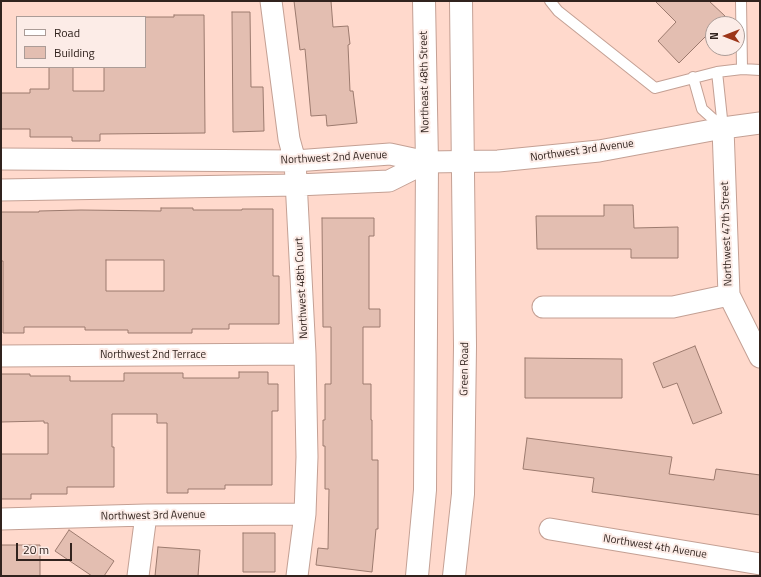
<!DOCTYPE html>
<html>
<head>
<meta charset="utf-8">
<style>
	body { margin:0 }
	#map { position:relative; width:761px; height:577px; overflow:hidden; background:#ffd9cc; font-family:"Titillium Web",sans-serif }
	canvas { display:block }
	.frame { position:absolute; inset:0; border:2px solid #31231e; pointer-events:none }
	.legend { position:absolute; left:16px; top:16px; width:130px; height:52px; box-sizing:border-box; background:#fcece7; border:1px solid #ab9c97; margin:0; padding:5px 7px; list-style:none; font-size:12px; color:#31231e }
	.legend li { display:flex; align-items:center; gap:8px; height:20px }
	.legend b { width:20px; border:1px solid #ab9c97 }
	.north { position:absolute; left:705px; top:16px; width:40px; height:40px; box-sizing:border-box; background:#fcece7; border:1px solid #ab9c97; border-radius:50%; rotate:270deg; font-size:11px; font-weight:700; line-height:16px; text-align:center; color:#31231e }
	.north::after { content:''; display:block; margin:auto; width:14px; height:18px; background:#9d3619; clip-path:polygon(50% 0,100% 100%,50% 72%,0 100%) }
	.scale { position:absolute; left:16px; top:543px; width:56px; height:18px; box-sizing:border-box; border:2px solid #31231e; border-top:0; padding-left:5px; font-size:12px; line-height:14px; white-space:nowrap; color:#31231e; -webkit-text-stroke:3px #fcece7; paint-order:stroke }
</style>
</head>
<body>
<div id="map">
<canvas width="761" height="577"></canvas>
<div class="frame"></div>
<ul class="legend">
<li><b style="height:5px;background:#fff"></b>Road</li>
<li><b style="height:11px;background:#e3beb1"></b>Building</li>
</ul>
<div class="north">N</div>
<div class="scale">20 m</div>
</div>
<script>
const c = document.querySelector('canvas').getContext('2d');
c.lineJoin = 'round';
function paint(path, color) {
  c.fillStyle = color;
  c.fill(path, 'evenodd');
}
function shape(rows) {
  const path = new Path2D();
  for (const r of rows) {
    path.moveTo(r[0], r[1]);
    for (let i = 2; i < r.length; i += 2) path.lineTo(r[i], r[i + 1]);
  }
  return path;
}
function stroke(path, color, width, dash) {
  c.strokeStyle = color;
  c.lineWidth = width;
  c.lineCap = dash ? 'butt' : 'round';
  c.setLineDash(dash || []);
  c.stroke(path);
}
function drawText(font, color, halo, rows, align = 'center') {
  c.font = font + ' "Titillium Web",sans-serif';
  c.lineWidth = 4;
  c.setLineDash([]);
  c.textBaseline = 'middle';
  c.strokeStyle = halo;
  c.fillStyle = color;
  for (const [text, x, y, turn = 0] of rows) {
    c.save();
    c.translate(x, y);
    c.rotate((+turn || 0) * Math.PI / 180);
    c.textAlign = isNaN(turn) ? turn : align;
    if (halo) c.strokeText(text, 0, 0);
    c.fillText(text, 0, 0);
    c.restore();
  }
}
const building = shape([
	[294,1,331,1,333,27,348,26,350,44,348,45,350,91,353,91,357,123,327,126,326,115,311,116,305,49,300,50,294,1],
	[655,1,709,1,725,16,718,24,713,24,713,29,679,63,658,41,676,22,655,1],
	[232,12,250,12,251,87,263,87,264,131,233,132,232,12],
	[174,15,204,15,205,133,100,134,100,141,72,141,72,137,30,137,30,129,1,129,1,93,30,93,30,89,49,89,49,67,73,67,73,91,104,91,104,67,145,67,145,17,174,17,174,15],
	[604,205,633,205,634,228,678,227,678,258,631,258,631,249,537,249,536,216,604,216,604,205],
	[161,208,193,208,193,210,242,210,242,209,273,209,273,276,279,276,279,324,229,324,229,329,192,329,192,333,128,333,128,330,85,330,85,327,24,327,24,333,3,333,3,261,1,261,1,212,39,212,39,211,81,210,161,211,161,208],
	[106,260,164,260,164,291,106,291,106,260],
	[322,218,374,218,374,236,369,236,369,309,380,309,380,327,363,327,363,384,371,384,371,420,372,420,372,460,378,460,378,529,376,529,372,572,316,565,318,548,328,549,329,489,325,489,325,446,323,446,323,420,325,420,325,384,331,384,331,327,323,327,322,218],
	[695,346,722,413,693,424,677,383,663,388,653,363,695,346],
	[525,358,622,359,622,398,525,398,525,358],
	[239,372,268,372,268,384,278,384,278,411,272,411,272,485,225,485,225,489,188,489,188,493,167,493,167,423,157,423,157,414,112,414,112,447,114,447,114,487,67,487,67,494,31,494,31,499,1,499,1,454,48,454,48,423,44,423,44,421,1,422,1,374,30,374,30,376,70,376,70,381,124,381,124,373,183,373,183,378,239,378,239,372],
	[527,438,672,457,669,474,714,480,716,469,760,475,760,515,592,492,594,478,523,469,527,438],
	[69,530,114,561,104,576,92,576,55,551,69,530],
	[243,533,275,533,275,572,243,572,243,533],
	[1,545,40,545,40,576,1,576,1,545],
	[158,547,200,550,198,576,155,576,158,547]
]);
paint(building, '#e3beb1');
stroke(building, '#9c7a6e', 1);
const lane = shape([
	[550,1,558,11,655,88,717,72,742,69,760,70],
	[741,1,742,69],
	[717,72,723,128],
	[693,77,702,109,722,127]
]);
const street = shape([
	[271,1,289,139,295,161,305,354,307,457,305,514,297,576],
	[723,128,729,295,760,357],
	[1,159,295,161,390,154,427,162,498,161,599,151,723,128,760,123],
	[1,190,297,185,389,181,427,162],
	[543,307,673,307,729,295],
	[1,356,305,354],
	[1,519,146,515,305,514],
	[550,529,760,564],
	[138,576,146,515]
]);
const secondary = shape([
	[417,576,425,490,427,162,424,1],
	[454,576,463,494,465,346,461,1]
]);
stroke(lane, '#c4a094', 12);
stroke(street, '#c4a094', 23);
stroke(secondary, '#c4a094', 24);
stroke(lane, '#fff', 10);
stroke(street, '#fff', 21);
stroke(secondary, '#fff', 22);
drawText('11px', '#31231e', '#fcece7', [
	["Northeast 48th Street",425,82,-91],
	["Northwest 3rd Avenue",582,151,-8],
	["Northwest 2nd Avenue",334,158,-3],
	["Northwest 47th Street",727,234,-92],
	["Northwest 48th Court",302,288,-93],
	["Northwest 2nd Terrace",153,355],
	["Green Road",465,369,-89],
	["Northwest 3rd Avenue",153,516,-1],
	["Northwest 4th Avenue",655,547,9]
]);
</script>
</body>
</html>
